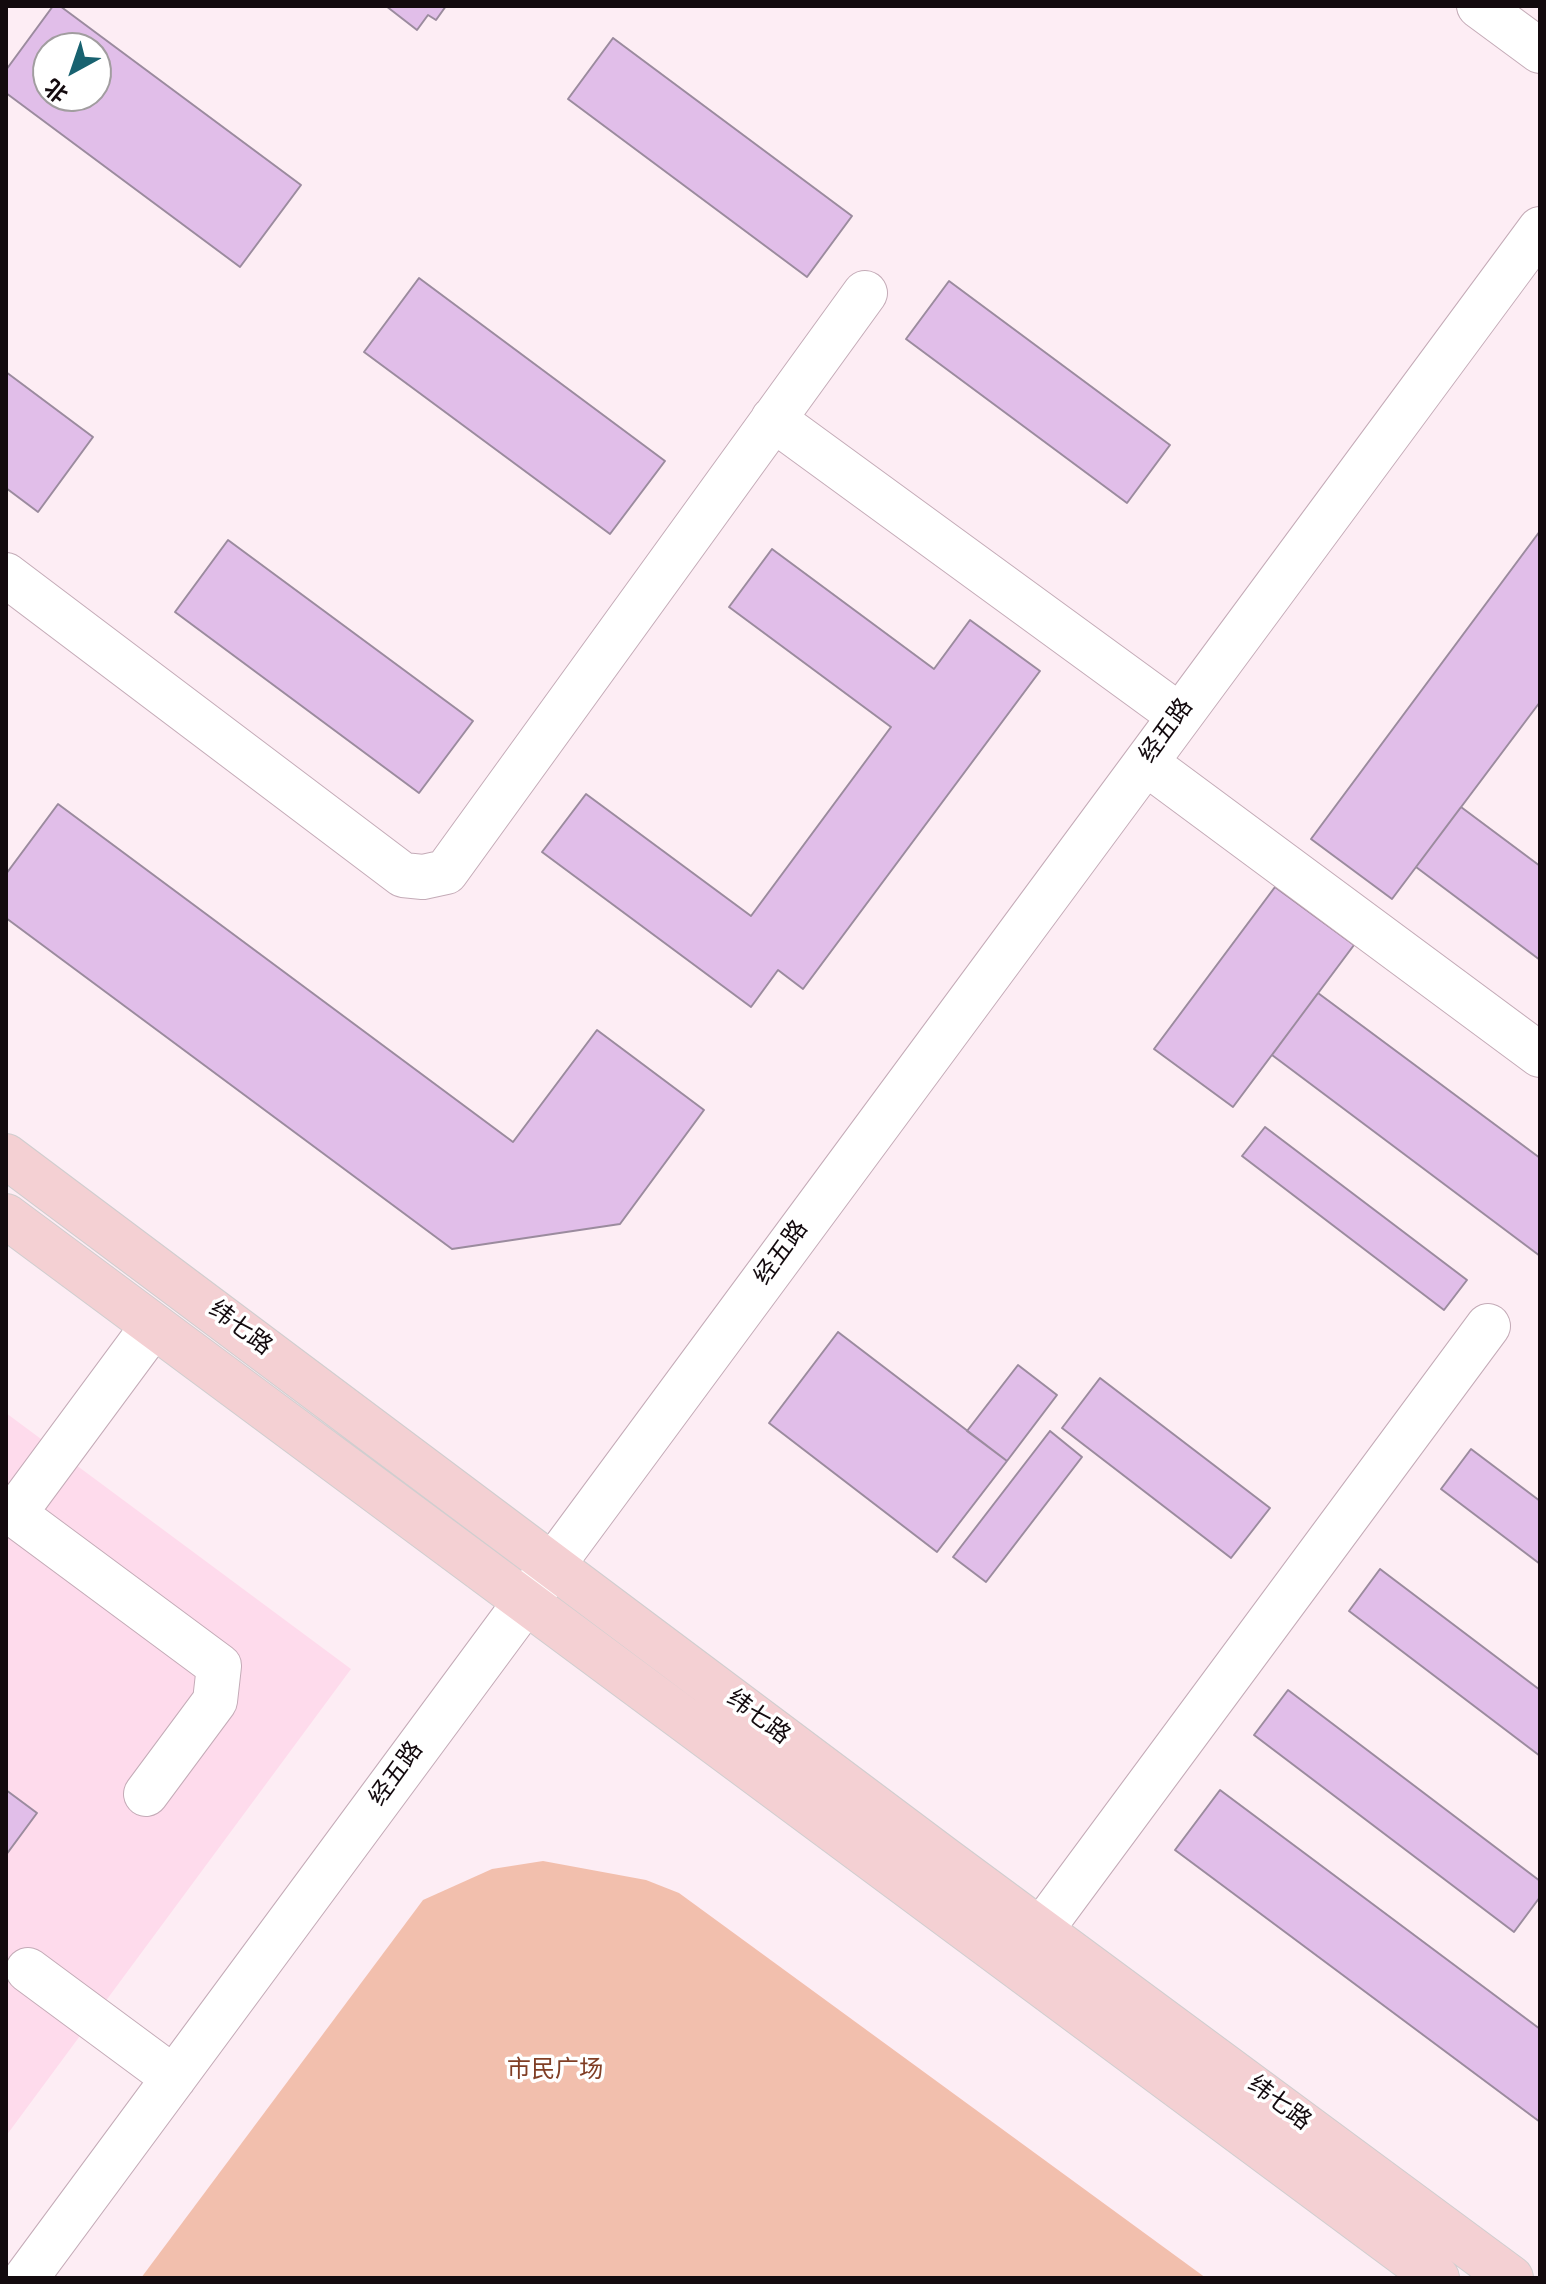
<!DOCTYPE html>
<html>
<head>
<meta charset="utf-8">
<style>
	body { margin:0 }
	#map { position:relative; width:1546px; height:2284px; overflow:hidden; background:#fdedf4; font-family:Overpass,"Noto Sans SC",sans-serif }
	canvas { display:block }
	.frame { position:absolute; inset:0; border:8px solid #130a0e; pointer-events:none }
	.north { position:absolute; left:32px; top:32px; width:80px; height:80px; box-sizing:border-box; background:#fff; border:2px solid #a19d9f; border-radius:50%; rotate:220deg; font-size:22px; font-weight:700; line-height:32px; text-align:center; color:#130a0e }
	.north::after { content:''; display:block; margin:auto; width:28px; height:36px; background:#186270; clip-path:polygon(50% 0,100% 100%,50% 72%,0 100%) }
</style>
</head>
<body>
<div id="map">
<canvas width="1546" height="2284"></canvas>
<div class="frame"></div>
<div class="north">北</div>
</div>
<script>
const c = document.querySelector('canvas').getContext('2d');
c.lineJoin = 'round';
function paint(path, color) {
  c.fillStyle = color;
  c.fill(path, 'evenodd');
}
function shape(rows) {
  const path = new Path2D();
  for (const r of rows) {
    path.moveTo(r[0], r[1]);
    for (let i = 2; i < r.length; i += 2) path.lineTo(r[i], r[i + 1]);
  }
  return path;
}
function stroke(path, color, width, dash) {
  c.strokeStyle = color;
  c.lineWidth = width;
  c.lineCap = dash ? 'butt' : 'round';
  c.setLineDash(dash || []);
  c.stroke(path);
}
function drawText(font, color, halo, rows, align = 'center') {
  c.font = font + ' Overpass,"Noto Sans SC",sans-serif';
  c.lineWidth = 7;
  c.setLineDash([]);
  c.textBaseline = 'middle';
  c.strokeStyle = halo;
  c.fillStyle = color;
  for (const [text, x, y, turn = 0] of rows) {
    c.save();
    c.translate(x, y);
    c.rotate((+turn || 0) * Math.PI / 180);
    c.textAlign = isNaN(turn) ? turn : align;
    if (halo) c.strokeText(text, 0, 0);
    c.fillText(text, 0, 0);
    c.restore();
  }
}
paint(shape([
	[6,1413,351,1669,6,2136]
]), '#fedbec');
paint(shape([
	[543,1861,646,1880,679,1893,1206,2278,141,2278,423,1900,492,1869]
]), '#f2bfad');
const building = shape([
	[53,6,60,6,301,185,240,267,6,93,6,70,53,6],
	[48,48,96,48,96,96,48,96,48,48],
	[386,6,446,6,436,20,428,15,417,30,386,6],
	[613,38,852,216,807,277,568,99,613,38],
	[419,278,665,461,610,534,364,352,419,278],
	[949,281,1170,445,1127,503,906,339,949,281],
	[6,372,93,437,38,512,6,488,6,372],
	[1540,531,1540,702,1392,899,1311,839,1540,531],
	[228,540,473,721,419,793,175,612,228,540],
	[772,549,934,669,970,620,1040,671,803,989,778,970,751,1007,542,852,586,794,751,916,891,727,729,607,772,549],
	[58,804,513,1142,597,1030,704,1110,620,1224,452,1249,6,918,6,874,58,804],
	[1461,807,1540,866,1540,960,1416,867,1461,807],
	[1275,887,1354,945,1233,1107,1154,1049,1275,887],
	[1318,993,1540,1158,1540,1256,1272,1055,1318,993],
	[1265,1127,1467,1280,1444,1310,1242,1156,1265,1127],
	[838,1332,1007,1461,937,1552,769,1423,838,1332],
	[1018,1365,1057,1395,1007,1461,967,1431,1018,1365],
	[1100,1378,1270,1508,1231,1558,1062,1428,1100,1378],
	[1050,1431,1082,1457,986,1582,953,1557,1050,1431],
	[1471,1449,1540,1501,1540,1564,1441,1489,1471,1449],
	[1380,1569,1540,1690,1540,1756,1349,1611,1380,1569],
	[1288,1690,1540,1881,1540,1897,1514,1932,1254,1735,1288,1690],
	[6,1790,37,1813,6,1855,6,1790],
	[1220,1790,1540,2029,1540,2122,1175,1850,1220,1790]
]);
paint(building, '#e1bee9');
stroke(building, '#9b8b9e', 2);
const minor = shape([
	[1479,6,1540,51],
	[773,419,1180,716],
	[6,575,403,875,423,877,446,872,865,293],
	[1146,763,1540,1055],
	[6,1508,219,1666,215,1701,146,1794],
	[14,1514,153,1326],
	[1041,1930,1488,1326],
	[28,1970,174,2078],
	[26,2278,1540,229]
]);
const major = shape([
	[6,1156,944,1859,1511,2278],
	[6,1216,1437,2278]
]);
stroke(minor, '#c4abb7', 46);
stroke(major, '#d0cecf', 46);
stroke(minor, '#fff', 44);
stroke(major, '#f4d0d3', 44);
drawText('24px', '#130a0e', '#fff', [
	["经五路",1168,732,-54],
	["经五路",783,1254,-54],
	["纬七路",239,1330,37],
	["纬七路",757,1719,37],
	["经五路",398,1775,-54],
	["纬七路",1278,2105,37]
]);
drawText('24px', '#803e25', '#fff', [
	["市民广场",555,2072]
]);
</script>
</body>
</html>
